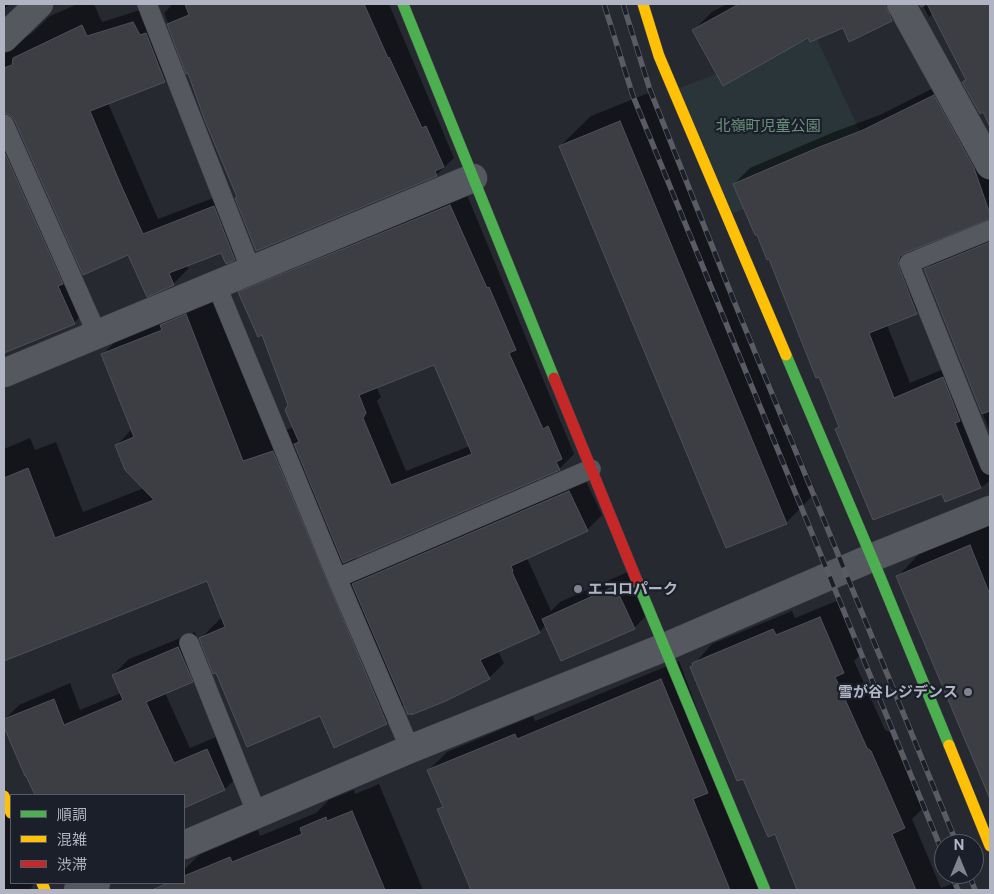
<!DOCTYPE html>
<html>
<head>
<meta charset="utf-8">
<style>
	body { margin:0 }
	#map { position:relative; width:994px; height:894px; overflow:hidden; background:#272931; font-family:"Public Sans","Noto Sans JP",sans-serif }
	canvas { display:block }
	.frame { position:absolute; inset:0; border:5px solid #b1b4c2; pointer-events:none }
	.legend { position:absolute; left:10px; top:794px; width:175px; height:90px; box-sizing:border-box; background:#1b1f2a; border:1px solid #575b67; margin:0; padding:6px 9px; list-style:none; font-size:15px; color:#b1b4c2 }
	.legend li { display:flex; align-items:center; gap:10px; height:25px }
	.legend b { width:25px; border:1px solid #575b67 }
	.north { position:absolute; left:934px; top:834px; width:50px; height:50px; box-sizing:border-box; background:#1b1f2a; border:1px solid #575b67; border-radius:50%; rotate:0deg; font-size:14px; font-weight:700; line-height:20px; text-align:center; color:#b1b4c2 }
	.north::after { content:''; display:block; margin:auto; width:18px; height:22px; background:#81838f; clip-path:polygon(50% 0,100% 100%,50% 72%,0 100%) }
</style>
</head>
<body>
<div id="map">
<canvas width="994" height="894"></canvas>
<div class="frame"></div>
<ul class="legend">
<li><b style="height:6px;background:#4caf50"></b>順調</li>
<li><b style="height:6px;background:#ffc107"></b>混雑</li>
<li><b style="height:6px;background:#c62828"></b>渋滞</li>
</ul>
<div class="north">N</div>
</div>
<script>
const c = document.querySelector('canvas').getContext('2d');
c.lineJoin = 'round';
function paint(path, color) {
  c.fillStyle = color;
  c.fill(path, 'evenodd');
}
function shape(rows) {
  const path = new Path2D();
  for (const r of rows) {
    path.moveTo(r[0], r[1]);
    for (let i = 2; i < r.length; i += 2) path.lineTo(r[i], r[i + 1]);
  }
  return path;
}
function stroke(path, color, width, dash) {
  c.strokeStyle = color;
  c.lineWidth = width;
  c.lineCap = dash ? 'butt' : 'round';
  c.setLineDash(dash || []);
  c.stroke(path);
}
function drawText(font, color, halo, rows, align = 'center') {
  c.font = font + ' "Public Sans","Noto Sans JP",sans-serif';
  c.lineWidth = 4.5;
  c.setLineDash([]);
  c.textBaseline = 'middle';
  c.strokeStyle = halo;
  c.fillStyle = color;
  for (const [text, x, y, turn = 0] of rows) {
    c.save();
    c.translate(x, y);
    c.rotate((+turn || 0) * Math.PI / 180);
    c.textAlign = isNaN(turn) ? turn : align;
    if (halo) c.strokeText(text, 0, 0);
    c.fillText(text, 0, 0);
    c.restore();
  }
}
paint(shape([
	[816,37,871,155,727,216,674,90]
]), '#293539');
paint(shape([
	[4,4,10,4,4,9],
	[78,4,94,4,102,22,156,5,180,65,165,81,108,103,158,219,229,192,249,244,234,259,222,252,187,265,188,269,173,284,129,254,7,110,77,268,89,308,74,323,4,351,4,87,9,85,4,74,4,40,24,38,31,34,50,16],
	[170,4,389,4,454,158,436,175,238,197,189,71,187,72,164,13,171,6],
	[727,4,905,4,887,22,844,26,809,36,693,31,712,12],
	[922,4,990,4,990,107,980,112,964,82,967,79,933,14,929,17],
	[949,80,990,155,990,218,914,249,932,297,916,313,887,325,910,383,958,363,990,442,990,480,985,485,946,500,943,493,836,429,840,426,769,257,734,184,750,168,834,132,880,115],
	[651,92,816,492,786,523,560,146,591,116],
	[465,190,574,454,559,469,356,556,363,574,584,477,602,515,587,530,527,558,551,611,560,602,632,570,651,611,634,628,546,625,539,632,498,651,504,663,489,678,405,705,386,723,216,671,201,638,222,617,207,580,4,660,4,449,30,438,35,450,56,442,83,512,144,488,117,445,132,429,103,354,130,327,213,288,271,435,294,427,289,405,263,333,240,293,255,277],
	[434,363,470,446,406,471,377,401,381,397,376,386],
	[990,234,990,432,925,270,941,254],
	[990,523,990,788,987,790,898,576,923,550],
	[839,600,861,654,854,661,885,730,890,732,922,809,912,819,941,888,957,882,960,890,796,890,798,889,775,833,694,664,712,644,792,611,795,618],
	[195,632,208,665,192,681,165,693,190,748,223,734,241,773,225,789,184,806,184,795,36,795,4,723,4,720,19,705,70,683,80,710,121,693,113,675,129,659],
	[679,661,765,890,606,890,599,872,555,890,533,890,531,886,520,890,472,890,439,809,443,805,429,770,447,752,533,716,535,721],
	[379,784,423,890,175,890,171,883,184,883,184,870,199,855,258,830,260,836,316,813,329,800,354,790,355,794],
	[4,793,11,799,11,883,34,883,30,890,4,890]
]), '#0007');
const building = shape([
	[185,4,364,4,388,58,389,57,422,128,426,126,444,167,435,171,437,176,256,251,235,198,237,197,205,121,188,73,186,74,167,24,189,15,185,4],
	[739,4,885,4,892,21,849,42,843,28,810,42,808,38,723,86,692,30,739,4],
	[919,4,990,4,990,127,983,112,980,114,962,82,966,80,927,4,921,7,919,4],
	[133,22,140,35,146,33,165,82,90,111,120,183,143,234,214,206,235,260,226,264,221,253,169,273,174,285,147,297,128,255,83,275,14,119,10,115,4,113,4,68,12,65,13,58,82,25,87,36,133,22],
	[934,95,974,168,990,214,990,219,905,253,900,256,898,261,899,267,917,314,869,333,894,398,943,377,960,421,955,423,981,488,945,502,942,494,873,520,835,429,839,427,819,377,816,378,769,259,767,260,757,235,755,235,733,184,817,148,863,130,934,95],
	[620,121,787,524,726,548,559,146,620,121],
	[4,151,63,284,58,286,75,324,4,353,4,151],
	[450,205,487,288,489,287,516,350,509,353,543,429,548,426,562,459,556,462,560,470,343,563,294,444,299,442,285,410,288,405,262,335,258,337,238,292,450,205],
	[434,365,472,454,391,485,363,418,366,413,359,395,434,365],
	[990,242,990,411,982,414,924,269,990,242],
	[186,314,243,461,273,451,387,724,334,748,320,716,247,747,216,673,213,674,199,638,225,627,207,581,4,661,4,478,28,468,55,538,154,500,125,470,115,445,134,437,101,354,162,330,160,325,186,314],
	[569,491,588,531,511,566,513,571,512,572,540,633,480,660,490,679,446,701,411,715,411,713,408,715,352,584,569,491],
	[970,545,990,595,990,799,896,576,970,545],
	[615,586,635,629,561,661,542,619,615,586],
	[820,617,844,673,835,677,867,748,871,751,905,828,892,834,916,890,797,890,775,834,768,837,743,779,737,781,690,667,693,665,692,663,773,629,776,635,820,617],
	[178,647,193,682,146,702,174,763,207,749,225,790,184,808,184,795,35,795,26,776,25,776,4,727,4,719,54,699,64,725,123,700,112,675,178,647],
	[661,679,708,793,693,799,730,890,471,890,437,809,443,807,427,770,515,734,517,739,661,679],
	[352,811,385,890,152,890,168,883,184,883,184,876,230,857,232,862,302,834,300,828,326,817,327,821,352,811]
]);
paint(building, '#3c3e44');
stroke(building, '#4e5159', 1);
const lane = shape([
	[147,4,251,270],
	[4,124,97,334],
	[990,230,909,263,990,465],
	[216,284,337,578,410,749],
	[337,578,591,469],
	[189,643,257,814]
]);
const street = shape([
	[901,4,990,165],
	[4,38,39,4],
	[4,373,473,178],
	[184,845,410,749,665,647,871,558,990,510],
	[78,890,96,883]
]);
const fast = shape([
	[403,4,554,378],
	[786,355,880,577,949,745],
	[637,581,765,890]
]);
const slow = shape([
	[643,4,659,56,786,355],
	[949,745,990,846],
	[4,796,11,813],
	[42,883,45,890]
]);
const jam = shape([
	[554,378,637,581]
]);
stroke(lane, '#43444a', 20);
stroke(street, '#43444a', 29);
stroke(fast, '#43444a', 12);
stroke(slow, '#43444a', 12);
stroke(jam, '#43444a', 12);
stroke(lane, '#565860', 19);
stroke(street, '#565860', 28);
stroke(fast, '#4caf50', 11);
stroke(slow, '#ffc107', 11);
stroke(jam, '#c62828', 11);
const rail = shape([
	[604,4,633,96,944,856],
	[623,4,650,90,734,301,957,844],
	[951,874,958,890],
	[969,874,975,890]
]);
stroke(rail, '#5b5c63', 5.5);
stroke(rail, '#1b1f2a', 4, [11]);
for (const [x, y, r, color] of [
	[578,589,5,"#81838f"],
	[968,692,5,"#81838f"]
]) {
  const dot = new Path2D();
  dot.arc(x, y, r, 0, 2 * Math.PI);
  c.fillStyle = color;
  c.fill(dot);
  stroke(dot, '#1b1f2a', 2);
}
drawText('15px', '#6b907b', '#1b1f2a', [
	["北嶺町児童公園",768,126]
]);
drawText('bold 15px', '#b1b4c2', '#1b1f2a', [
	["エコロパーク",588,589],
	["雪が谷レジデンス",958,692,"right"]
], 'left');
</script>
</body>
</html>
